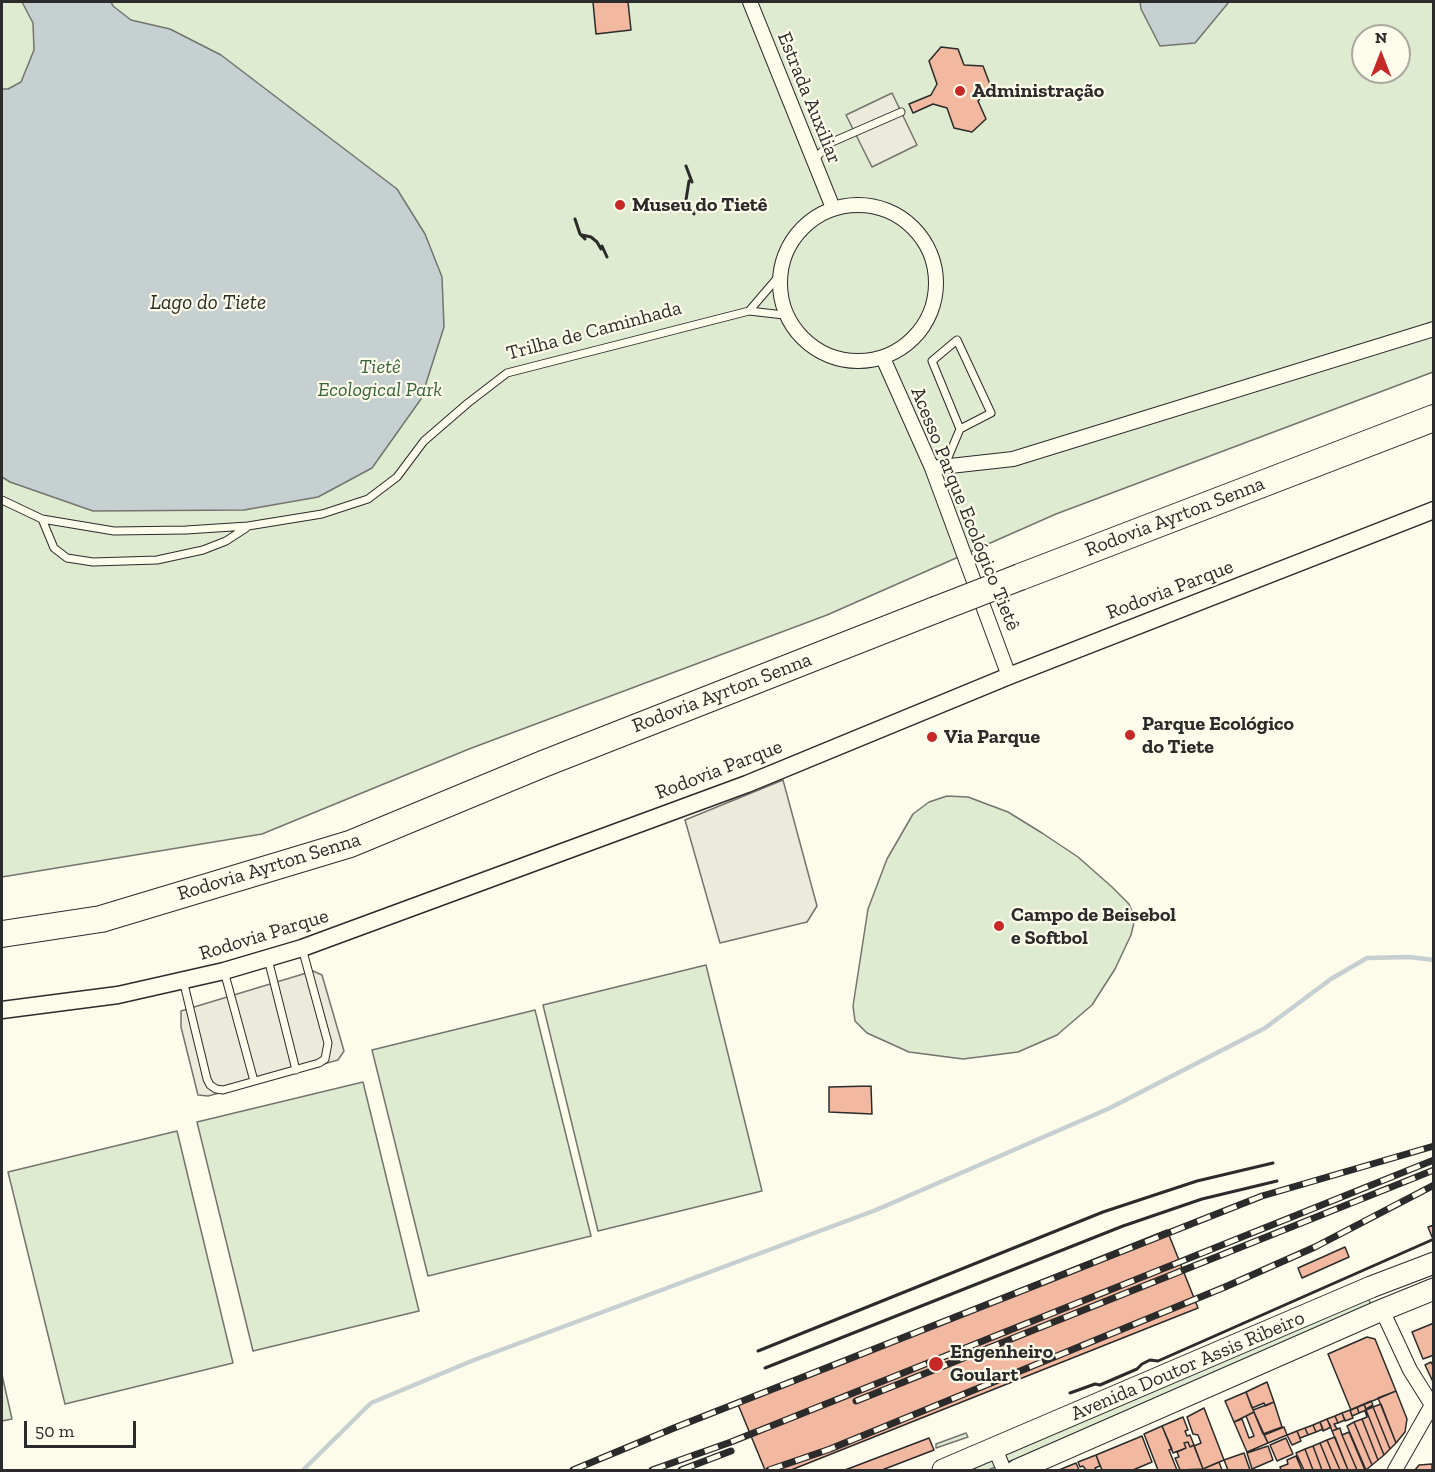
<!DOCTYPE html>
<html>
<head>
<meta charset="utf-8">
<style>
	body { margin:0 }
	#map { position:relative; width:1435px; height:1472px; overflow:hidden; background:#fdfbea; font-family:"Zilla Slab",serif }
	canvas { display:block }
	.frame { position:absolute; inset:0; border:3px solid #2b2b2b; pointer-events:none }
	.north { position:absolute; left:1351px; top:24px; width:60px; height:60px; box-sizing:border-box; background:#fdfbea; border:2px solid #a9a89e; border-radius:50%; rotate:0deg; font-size:16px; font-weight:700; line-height:24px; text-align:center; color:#2b2b2b }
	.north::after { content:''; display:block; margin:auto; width:21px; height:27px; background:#c62828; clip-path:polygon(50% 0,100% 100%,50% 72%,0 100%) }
	.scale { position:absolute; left:24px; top:1421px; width:112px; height:27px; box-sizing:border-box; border:3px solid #2b2b2b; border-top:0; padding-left:8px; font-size:18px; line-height:21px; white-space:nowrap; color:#2b2b2b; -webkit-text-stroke:4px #fdfbea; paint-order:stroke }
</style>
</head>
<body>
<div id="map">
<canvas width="1435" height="1472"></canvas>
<div class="frame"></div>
<div class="north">N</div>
<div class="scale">50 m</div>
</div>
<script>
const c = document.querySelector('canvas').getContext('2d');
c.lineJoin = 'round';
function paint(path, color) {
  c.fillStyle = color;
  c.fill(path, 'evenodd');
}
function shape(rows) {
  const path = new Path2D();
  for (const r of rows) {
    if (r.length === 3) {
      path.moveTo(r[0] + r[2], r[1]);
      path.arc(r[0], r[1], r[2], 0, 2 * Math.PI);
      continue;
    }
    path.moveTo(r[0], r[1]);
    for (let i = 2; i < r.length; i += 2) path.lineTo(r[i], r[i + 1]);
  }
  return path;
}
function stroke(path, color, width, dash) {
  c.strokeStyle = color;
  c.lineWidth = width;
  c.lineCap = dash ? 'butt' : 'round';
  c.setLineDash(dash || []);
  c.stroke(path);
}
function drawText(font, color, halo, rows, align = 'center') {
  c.font = font + ' "Zilla Slab",serif';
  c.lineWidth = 4.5;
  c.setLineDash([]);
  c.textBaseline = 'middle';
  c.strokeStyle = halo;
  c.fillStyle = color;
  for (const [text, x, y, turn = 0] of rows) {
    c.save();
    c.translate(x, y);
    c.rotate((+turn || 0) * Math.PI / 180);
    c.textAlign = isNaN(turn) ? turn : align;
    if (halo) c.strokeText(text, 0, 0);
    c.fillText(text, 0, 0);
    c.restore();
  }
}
const green = shape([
	[2,2,1433,2,1433,372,1056,514,827,615,469,749,262,834,2,877,2,2],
	[1363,36,1399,36,1399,72,1363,72,1363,36],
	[947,796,968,797,1008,812,1042,833,1078,857,1112,887,1129,904,1135,918,1131,935,1115,969,1092,1005,1057,1035,1018,1052,963,1059,909,1052,867,1033,855,1021,853,1006,868,909,887,859,913,814,929,802,947,796],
	[706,965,762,1191,598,1231,543,1005,706,965],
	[535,1010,591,1236,428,1276,372,1050,535,1010],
	[363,1082,419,1311,253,1351,197,1122,363,1082],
	[177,1131,233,1363,65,1404,8,1172,177,1131],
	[1368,1298,1371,1304,1016,1459,988,1470,970,1470,1368,1298],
	[2,1375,12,1419,2,1421,2,1375],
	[966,1433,968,1437,936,1448,936,1444,966,1433]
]);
paint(green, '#deebd1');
stroke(green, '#74746e', 1.5);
const parking = shape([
	[892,93,917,145,872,167,846,115,892,93],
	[783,780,817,906,807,922,720,943,685,820,783,780],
	[313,971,322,975,344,1051,338,1060,208,1096,198,1095,181,1027,181,1011,313,971]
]);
paint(parking, '#eceadb');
stroke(parking, '#74746e', 1.5);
const water = shape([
	[22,2,111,2,113,6,131,20,170,29,221,55,397,189,425,234,442,277,444,327,421,399,372,468,318,497,244,510,93,511,10,482,2,477,2,89,8,89,21,82,34,50,33,23,22,2],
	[1140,2,1229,2,1195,43,1160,46,1141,9,1140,2]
]);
paint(water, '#c7d0d0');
stroke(water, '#74746e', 1.5);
stroke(shape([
	[303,1470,371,1403,474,1360,876,1210,1110,1108,1265,1028,1331,979,1367,958,1409,957,1434,960]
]), '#c7d0d0', 4.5);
const building = shape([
	[593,2,628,2,631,30,596,34,593,2],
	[941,47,958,49,964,65,983,66,991,87,978,101,986,119,972,132,954,128,947,108,933,104,913,113,909,104,931,95,937,84,929,61,941,47],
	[871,1086,872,1114,829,1112,829,1087,871,1086],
	[1434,1225,1434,1237,1432,1237,1428,1227,1434,1225],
	[1167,1230,1198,1308,791,1470,765,1470,737,1402,1167,1230],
	[1345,1247,1349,1257,1302,1278,1298,1268,1345,1247],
	[1434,1323,1434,1355,1423,1359,1412,1332,1434,1323],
	[1367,1337,1375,1339,1396,1391,1351,1410,1328,1354,1367,1337],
	[1431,1362,1434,1368,1434,1384,1425,1365,1431,1362],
	[1267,1382,1274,1402,1265,1406,1264,1403,1252,1408,1246,1392,1267,1382],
	[1396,1391,1407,1419,1405,1432,1396,1443,1378,1398,1396,1391],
	[1246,1392,1254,1412,1234,1422,1225,1401,1246,1392],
	[1371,1401,1373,1405,1366,1409,1364,1404,1371,1401],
	[1274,1402,1282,1427,1263,1434,1253,1410,1274,1402],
	[1364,1404,1366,1410,1359,1413,1357,1407,1364,1404],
	[1381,1404,1396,1443,1390,1449,1373,1407,1381,1404],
	[1357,1407,1359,1413,1352,1416,1350,1410,1357,1407],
	[1373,1407,1390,1449,1384,1455,1366,1410,1373,1407],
	[1204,1408,1224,1460,1203,1469,1194,1446,1201,1443,1198,1435,1193,1434,1187,1417,1204,1408],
	[1350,1410,1353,1418,1345,1421,1342,1413,1350,1410],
	[1366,1410,1384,1455,1378,1460,1362,1419,1367,1417,1365,1411,1366,1410],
	[1254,1412,1268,1443,1247,1452,1234,1422,1242,1419,1249,1438,1254,1436,1246,1416,1254,1412],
	[1342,1413,1345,1420,1338,1423,1335,1416,1342,1413],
	[1335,1416,1338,1423,1334,1424,1337,1429,1332,1431,1327,1419,1335,1416],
	[1183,1417,1188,1430,1185,1431,1187,1436,1190,1435,1194,1445,1190,1447,1188,1442,1184,1443,1186,1448,1173,1453,1162,1426,1183,1417],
	[1327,1419,1331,1427,1323,1431,1320,1422,1327,1419],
	[1362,1419,1378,1460,1372,1465,1354,1422,1362,1419],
	[1320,1422,1323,1429,1316,1432,1313,1425,1320,1422],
	[1354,1422,1372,1465,1366,1470,1347,1426,1354,1422],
	[1313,1425,1316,1432,1308,1435,1305,1428,1313,1425],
	[1162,1426,1172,1449,1169,1450,1177,1470,1158,1470,1144,1434,1162,1426],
	[1284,1427,1287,1435,1268,1443,1264,1435,1284,1427],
	[1305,1428,1308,1435,1300,1438,1297,1431,1305,1428],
	[1340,1428,1342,1435,1357,1470,1348,1470,1332,1431,1340,1428],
	[1297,1431,1301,1441,1292,1445,1287,1435,1297,1431],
	[1349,1432,1365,1470,1357,1470,1342,1435,1349,1432],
	[1142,1436,1152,1462,1133,1470,1102,1470,1096,1455,1142,1436],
	[1335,1437,1348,1470,1340,1470,1327,1440,1335,1437],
	[929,1438,934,1450,882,1470,845,1470,929,1438],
	[1286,1438,1293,1454,1277,1461,1270,1445,1286,1438],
	[1327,1440,1340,1470,1331,1470,1320,1443,1327,1440],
	[1188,1442,1190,1447,1194,1445,1203,1469,1180,1470,1175,1458,1179,1457,1177,1452,1186,1448,1184,1443,1188,1442],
	[1320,1443,1331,1470,1322,1470,1313,1446,1320,1443],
	[1268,1446,1273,1460,1252,1469,1247,1453,1268,1446],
	[1313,1446,1322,1470,1313,1470,1305,1449,1313,1446],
	[1305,1449,1313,1470,1304,1470,1296,1453,1305,1449],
	[1244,1453,1250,1470,1228,1470,1224,1460,1244,1453],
	[1096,1455,1100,1466,1095,1468,1096,1470,1086,1470,1083,1466,1080,1467,1078,1462,1096,1455],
	[1296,1456,1302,1470,1281,1470,1280,1467,1288,1464,1287,1460,1296,1456],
	[1219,1462,1222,1470,1204,1470,1203,1469,1219,1462],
	[1076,1463,1079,1470,1059,1470,1076,1463],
	[1432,1464,1432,1470,1415,1470,1419,1465,1432,1464]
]);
paint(building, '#f2b8a0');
stroke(building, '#2b2b2b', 1.5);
const service = shape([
	[813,161,830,143,901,112],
	[749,311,779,276],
	[944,467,960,429,991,413,957,340,932,361,960,429],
	[2,500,42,519,114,531,186,530,248,526,322,514,368,499,397,477,424,441,468,403,507,373,749,311,784,315],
	[42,519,54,548,67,558,93,562,157,560,203,550,226,541,246,528],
	[268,959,296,1070],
	[224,971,254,1081],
	[183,980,207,1079,210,1085,216,1089,223,1090,319,1063,325,1059,328,1043,302,948]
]);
const minor = shape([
	[750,2,833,208],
	[858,283,78],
	[883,358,932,468,1009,676],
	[932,468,1013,459,1434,329],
	[1382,1310,1410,1370,1432,1405],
	[995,1449,1004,1470],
	[1395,1470,1432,1405]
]);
const tertiary = shape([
	[2,1010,118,995,224,971,302,948,747,784,1009,676,1434,510]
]);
const primary = shape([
	[943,1470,1371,1287,1434,1263],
	[1017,1470,1375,1313,1434,1289]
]);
const motorway = shape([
	[1020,577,1434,418],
	[2,934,101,919,350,844,543,764,935,610]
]);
stroke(service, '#2b2b2b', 9);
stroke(minor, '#2b2b2b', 16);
stroke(tertiary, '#2b2b2b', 19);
stroke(primary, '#2b2b2b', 23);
stroke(motorway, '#2b2b2b', 28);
stroke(service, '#fdfbea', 7);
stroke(minor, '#fdfbea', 14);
stroke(tertiary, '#fdfbea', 16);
stroke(primary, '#fdfbea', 21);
stroke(motorway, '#fdfbea', 26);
const rail = shape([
	[856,1401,1434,1170],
	[573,1470,674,1428,1262,1196,1434,1146],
	[652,1470,731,1442,1434,1160],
	[681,1470,731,1451],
	[769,1470,830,1449,1225,1287,1315,1247,1434,1185]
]);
stroke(rail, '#2b2b2b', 7);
stroke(rail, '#fdfbea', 4.5, [14]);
const motorwayBridge = shape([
	[935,610,1020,577]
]);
stroke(motorwayBridge, '#2b2b2b', 28, []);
stroke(motorwayBridge, '#fdfbea', 26);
stroke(shape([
	[686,166,692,182],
	[689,181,686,200,689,209],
	[690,205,694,214],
	[575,219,580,234,585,239],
	[582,235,591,237,597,242,601,249],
	[602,246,607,257],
	[758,1351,1103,1212,1197,1181,1273,1163],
	[765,1368,1123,1226,1202,1199,1277,1181],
	[1070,1393,1095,1384,1100,1385,1137,1369,1142,1364,1150,1360,1158,1361,1434,1239]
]), '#2b2b2b', 3);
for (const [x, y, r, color] of [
	[960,91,6,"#c62828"],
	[620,205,6,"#c62828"],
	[1130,735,6,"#c62828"],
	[932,737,6,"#c62828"],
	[999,926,6,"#c62828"],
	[936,1364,8,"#c62828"]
]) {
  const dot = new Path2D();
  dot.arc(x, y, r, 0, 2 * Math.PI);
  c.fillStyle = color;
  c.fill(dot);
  stroke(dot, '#fdfbea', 2);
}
drawText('bold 20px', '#2b2b2b', '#fdfbea', [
	["Administração",972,91],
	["Museu do Tietê",632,205],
	["Parque Ecológico",1142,724],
	["do Tiete",1142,747],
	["Via Parque",944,737],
	["Campo de Beisebol",1011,915],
	["e Softbol",1011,938],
	["Engenheiro",950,1352],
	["Goulart",950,1375]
], 'left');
drawText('20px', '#2b2b2b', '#fdfbea', [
	["Estrada Auxiliar",809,98,68],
	["Trilha de Caminhada",594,331,-15],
	["Acesso Parque Ecológico Tietê",965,509,68],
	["Rodovia Ayrton Senna",1175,517,-21],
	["Rodovia Parque",1170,590,-21],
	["Rodovia Ayrton Senna",722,693,-21],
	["Rodovia Parque",719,770,-21],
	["Rodovia Ayrton Senna",269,867,-17],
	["Rodovia Parque",264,935,-17],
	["Avenida Doutor Assis Ribeiro",1188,1366,-23]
]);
drawText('italic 20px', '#34623c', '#fdfbea', [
	["Tietê",380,367],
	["Ecological Park",380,390]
]);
drawText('italic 21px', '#2b2b2b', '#fdfbea', [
	["Lago do Tiete",208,303]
]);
</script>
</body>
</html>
